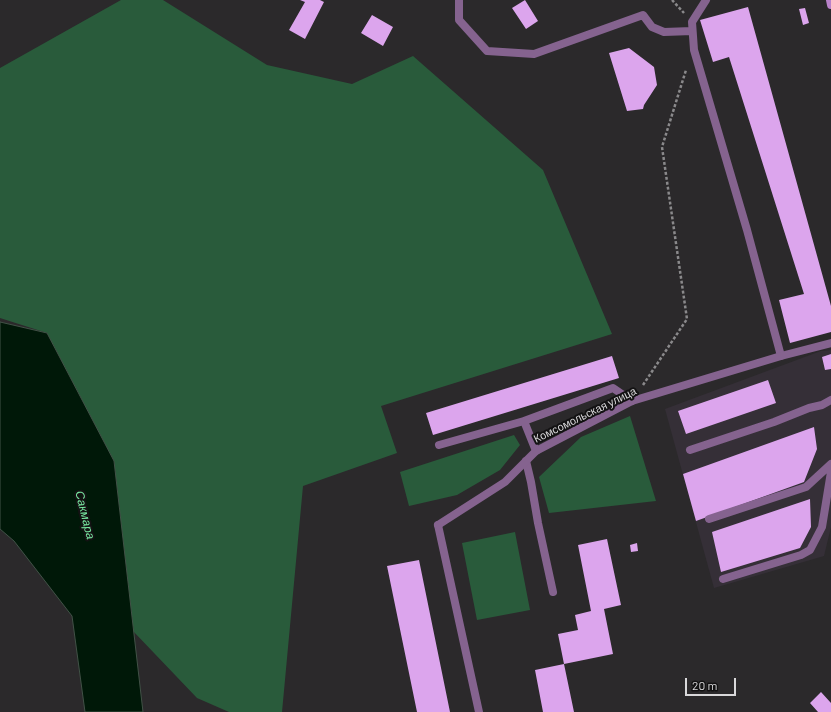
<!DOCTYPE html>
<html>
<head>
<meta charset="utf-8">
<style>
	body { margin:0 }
	#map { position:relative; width:831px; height:712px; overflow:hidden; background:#2b292b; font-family:Barlow,sans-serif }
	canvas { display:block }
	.scale { position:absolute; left:685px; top:678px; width:51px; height:18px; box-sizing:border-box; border:2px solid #d9d8da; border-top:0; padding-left:5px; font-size:12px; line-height:14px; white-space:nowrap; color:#d9d8da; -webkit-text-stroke:3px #131213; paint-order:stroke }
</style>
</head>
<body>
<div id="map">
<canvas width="831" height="712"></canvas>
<div class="scale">20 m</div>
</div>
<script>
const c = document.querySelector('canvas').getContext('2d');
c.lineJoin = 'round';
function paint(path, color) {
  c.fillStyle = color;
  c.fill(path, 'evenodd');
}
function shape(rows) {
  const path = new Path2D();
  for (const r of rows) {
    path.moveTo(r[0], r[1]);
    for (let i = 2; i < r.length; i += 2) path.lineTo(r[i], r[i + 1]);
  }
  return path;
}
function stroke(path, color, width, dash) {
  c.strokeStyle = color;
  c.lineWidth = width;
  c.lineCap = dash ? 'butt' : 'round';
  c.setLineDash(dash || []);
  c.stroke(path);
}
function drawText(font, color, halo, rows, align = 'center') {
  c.font = font + ' Barlow,sans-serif';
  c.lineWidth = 4;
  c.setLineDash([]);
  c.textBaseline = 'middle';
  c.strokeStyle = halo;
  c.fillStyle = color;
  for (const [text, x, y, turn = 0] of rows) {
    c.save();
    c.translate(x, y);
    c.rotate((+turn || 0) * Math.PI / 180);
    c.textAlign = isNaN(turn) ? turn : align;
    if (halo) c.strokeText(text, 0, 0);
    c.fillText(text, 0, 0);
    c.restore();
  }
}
paint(shape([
	[831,350,831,527,824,556,714,588,665,409,821,351]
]), '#352f37');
paint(shape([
	[121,0,163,0,267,65,352,84,413,56,543,170,612,334,381,406,397,453,303,486,282,712,229,712,197,698,133,631,114,461,47,333,0,318,0,68],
	[630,416,656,501,549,513,539,477,581,437],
	[514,435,520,445,500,470,457,495,409,506,400,472],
	[515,532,530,610,477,620,462,543]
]), '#295b3b');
const water = shape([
	[0,322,47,333,114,461,143,712,85,712,72,616,14,541,0,529,0,322]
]);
paint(water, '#001808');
stroke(water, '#415247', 1);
paint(shape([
	[300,0,320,0,324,2,305,39,289,30,305,2],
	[525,0,538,21,526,29,512,8],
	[748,7,831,306,831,332,790,343,779,300,804,294,729,57,713,62,700,20],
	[805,8,809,23,803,25,799,9],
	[372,15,393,27,383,46,361,33],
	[629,48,654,67,657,85,644,105,643,109,627,111,609,53],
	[831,354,831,369,825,370,822,357],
	[612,356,619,378,433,435,426,413],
	[768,380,776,403,686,434,678,411],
	[814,427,817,449,804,482,696,521,683,474],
	[810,499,811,527,800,548,721,572,712,532],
	[607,539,621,605,604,609,613,654,564,664,574,712,543,712,535,670,564,664,558,634,578,630,575,615,591,611,578,545],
	[637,543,638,551,631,552,630,545],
	[419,560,450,712,417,712,387,566],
	[821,692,831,703,831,712,818,712,810,703]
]), '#dca5ed');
stroke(shape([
	[672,0,684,13],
	[643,385,687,319,662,147,686,70]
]), '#8a898b', 2.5, [3, 2]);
stroke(shape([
	[459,0,459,20,487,51,534,54,643,15,652,27,664,32,692,31],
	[706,0,692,22,694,50,747,230,781,356],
	[524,421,613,388,632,401],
	[439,445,524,421,536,451],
	[690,450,774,422,809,408,822,405,831,400],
	[526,461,531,482,538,523,553,592],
	[709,519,806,487,831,464],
	[438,525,479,712],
	[723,579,801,555,810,550,822,527,831,472]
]), '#85638f', 8);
stroke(shape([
	[438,525,505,482,536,451,632,401,781,356,831,343]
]), '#85638f', 8);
stroke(shape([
	[830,0,831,5]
]), '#b982ca', 8);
drawText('11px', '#d9d8da', '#131213', [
	["Комсомольская улица",585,415,-26]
]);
drawText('italic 12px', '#78e8a1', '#131213', [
	["Сакмара",85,515,76]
]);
</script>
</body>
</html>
